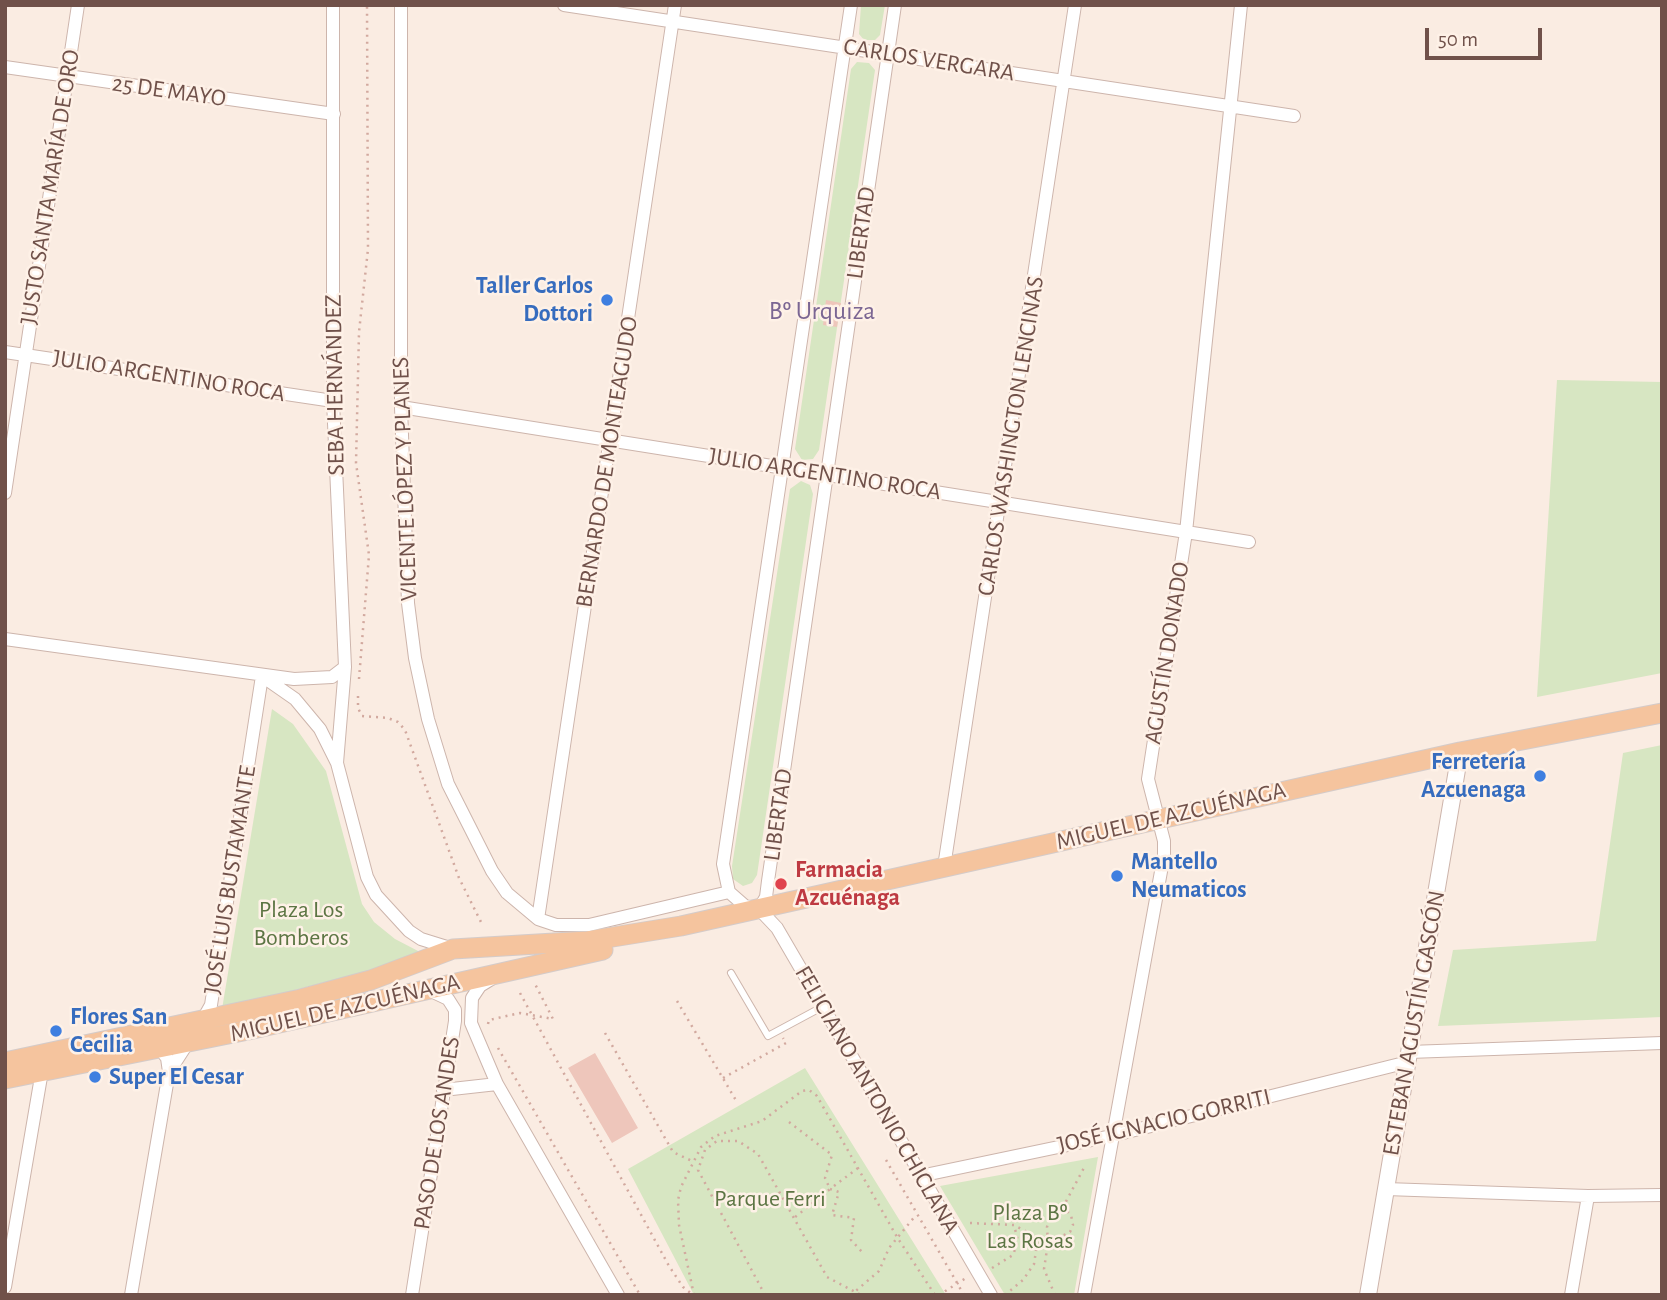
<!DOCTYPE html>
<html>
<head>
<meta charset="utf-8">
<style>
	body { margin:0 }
	#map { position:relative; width:1667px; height:1300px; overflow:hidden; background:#faece2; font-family:"Alegreya Sans",sans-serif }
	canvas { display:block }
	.frame { position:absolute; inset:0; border:7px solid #70514a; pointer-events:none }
	.scale { position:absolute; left:1425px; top:28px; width:117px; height:32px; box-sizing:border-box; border:4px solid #70514a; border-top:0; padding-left:9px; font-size:21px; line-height:24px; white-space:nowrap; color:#70514a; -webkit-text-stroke:5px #fef1e7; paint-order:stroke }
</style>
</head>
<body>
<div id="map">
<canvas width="1667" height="1300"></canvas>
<div class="frame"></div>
<div class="scale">50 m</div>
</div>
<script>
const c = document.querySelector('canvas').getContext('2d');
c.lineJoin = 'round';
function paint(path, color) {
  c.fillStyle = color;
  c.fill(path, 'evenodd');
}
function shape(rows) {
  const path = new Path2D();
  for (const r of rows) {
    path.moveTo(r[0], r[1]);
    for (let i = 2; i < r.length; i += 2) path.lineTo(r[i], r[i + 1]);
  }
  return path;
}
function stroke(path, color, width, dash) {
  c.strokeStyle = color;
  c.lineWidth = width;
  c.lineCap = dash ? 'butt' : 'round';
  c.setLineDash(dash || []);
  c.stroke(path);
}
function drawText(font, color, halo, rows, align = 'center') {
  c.font = font + ' "Alegreya Sans",sans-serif';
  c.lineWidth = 5;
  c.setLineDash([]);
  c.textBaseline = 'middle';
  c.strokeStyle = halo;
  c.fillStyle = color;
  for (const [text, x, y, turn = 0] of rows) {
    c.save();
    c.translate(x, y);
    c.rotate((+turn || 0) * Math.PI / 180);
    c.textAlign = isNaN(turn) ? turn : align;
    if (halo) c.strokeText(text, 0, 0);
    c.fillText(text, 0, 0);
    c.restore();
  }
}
paint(shape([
	[861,5,885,5,880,35,875,40,864,40,859,34],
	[857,62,869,63,875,70,819,450,813,459,802,460,795,449,851,69],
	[1557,380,1662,382,1662,673,1537,697],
	[801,481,810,485,813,494,757,875,752,883,743,886,733,879,732,866,790,489],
	[272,709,293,724,326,771,362,904,374,922,395,939,420,952,379,968,222,1009],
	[1662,745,1662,1017,1438,1026,1453,950,1596,941,1623,753],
	[805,1068,946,1295,694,1295,628,1169],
	[1098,1157,1074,1295,1005,1295,940,1186]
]), '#d7e6c2');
paint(shape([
	[826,300,841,303,837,327,823,325],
	[595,1053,638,1128,612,1143,568,1068]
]), '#eec6bb');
const service = shape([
	[731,973,768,1036,822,1007]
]);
const minor = shape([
	[333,5,333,401,345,667,337,763],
	[401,5,401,407,408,603,415,658,428,719,448,784,492,871,507,893,538,919,556,925,589,925,729,892],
	[564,5,1294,116],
	[5,67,334,114],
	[5,352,333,401],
	[401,407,1249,542],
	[5,493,78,5],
	[5,639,294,679,332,677,345,667],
	[262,676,295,699,320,729,337,763,367,877,376,895,409,931,421,939,450,948],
	[944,867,1075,5],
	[755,908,745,906,729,892,723,864,851,5],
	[759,909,766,897,768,881,895,5],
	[759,909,777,928,991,1295],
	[538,919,675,5],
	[493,978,480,986,472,998,471,1023,497,1084,618,1295],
	[201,1023,211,1005,262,676],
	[1409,1052,1662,1043],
	[169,1072,189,1041],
	[443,1090,497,1084],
	[920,1176,1111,1136,1408,1062],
	[1386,1189,1588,1196,1662,1195],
	[5,1287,42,1071],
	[131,1295,169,1072,167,1058,156,1044],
	[412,1295,455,1021,455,1010,448,999,429,990],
	[1084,1295,1164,855,1164,841,1148,779,1186,532,1241,5],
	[1571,1295,1588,1196]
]);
const tertiary = shape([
	[1368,1295,1460,752]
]);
const primary = shape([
	[5,1062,301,999,371,980,453,949,588,941,681,926,1460,752,1662,713],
	[5,1079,248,1030,603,950]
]);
stroke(service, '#cdb5ac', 8);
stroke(minor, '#cdb5ac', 14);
stroke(tertiary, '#cdb5ac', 18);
stroke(primary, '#d4cbc9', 21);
stroke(shape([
	[359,679,369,555,356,463,359,332,368,249,367,5],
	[358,696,358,708,362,716,388,718,398,722,405,730,459,878,481,922],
	[520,993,669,1266,683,1287,693,1295],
	[677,1001,737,1102],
	[488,1024,489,1020,520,1013,553,1019,534,982],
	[605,1033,673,1152,692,1161],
	[498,1048,640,1295],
	[723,1078,786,1043,783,1038],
	[789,1122,832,1155,825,1178,830,1189,794,1218],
	[886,1160,964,1295],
	[858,1168,830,1189,839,1192,832,1215,854,1218,851,1240,863,1253],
	[970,1223,1014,1225,1038,1238,1056,1239,1070,1232,1073,1225,1071,1215,1064,1208],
	[992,1268,1013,1255,1018,1241,1014,1225],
	[694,1295,679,1225,678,1200,681,1187,701,1147,715,1136,762,1121,802,1091,809,1090,817,1096,897,1237,935,1295],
	[765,1295,698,1170,705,1150,717,1141,738,1141,758,1154,827,1277,861,1295],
	[851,1295,879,1271,889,1248,916,1215],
	[939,1295,966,1278],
	[1005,1295,1023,1280,1034,1264,1038,1238],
	[1055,1295,1044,1269,1048,1243,1047,1227,1050,1216,1055,1209,1063,1207,1085,1166]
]), '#d2a99f', 2.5, [2, 5]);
stroke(service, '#fff', 6);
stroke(minor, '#fff', 12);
stroke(tertiary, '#fff', 16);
stroke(primary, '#f5c49e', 19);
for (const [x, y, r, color] of [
	[607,300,7,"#3f7fe0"],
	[1540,776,7,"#3f7fe0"],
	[1117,876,7,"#3f7fe0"],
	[781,884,7,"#e0444e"],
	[56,1031,7,"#3f7fe0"],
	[95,1077,7,"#3f7fe0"]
]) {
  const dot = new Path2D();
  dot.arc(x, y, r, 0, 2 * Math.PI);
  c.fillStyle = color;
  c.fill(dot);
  stroke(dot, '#fef1e7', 2.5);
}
drawText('24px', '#70514a', '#fef1e7', [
	["CARLOS VERGARA",929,60,9],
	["25 DE MAYO",169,91,8],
	["JUSTO SANTA MARÍA DE ORO",50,187,-81],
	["LIBERTAD",861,233,-82],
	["JULIO ARGENTINO ROCA",169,376,9],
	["SEBA HERNÁNDEZ",335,385,-91],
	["CARLOS WASHINGTON LENCINAS",1011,436,-81],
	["BERNARDO DE MONTEAGUDO",607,462,-81],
	["JULIO ARGENTINO ROCA",825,474,9],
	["VICENTE LÓPEZ Y PLANES",405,479,-92],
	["AGUSTÍN DONADO",1167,653,-81],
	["LIBERTAD",778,815,-82],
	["MIGUEL DE AZCUÉNAGA",1171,816,-13],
	["JOSÉ LUIS BUSTAMANTE",230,880,-81],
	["MIGUEL DE AZCUÉNAGA",345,1008,-13],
	["ESTEBAN AGUSTÍN GASCÓN",1414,1023,-80],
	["FELICIANO ANTONIO CHICLANA",877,1100,60],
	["JOSÉ IGNACIO GORRITI",1164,1121,-13],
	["PASO DE LOS ANDES",437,1133,-81]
]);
drawText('bold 24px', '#366cbe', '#fef1e7', [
	["Taller Carlos",593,286,"right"],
	["Dottori",593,314,"right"],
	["Ferretería",1526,762,"right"],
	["Azcuenaga",1526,790,"right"],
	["Mantello",1131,862],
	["Neumaticos",1131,890],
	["Flores San",70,1017],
	["Cecilia",70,1045],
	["Super El Cesar",109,1077]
], 'left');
drawText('bold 24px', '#be3a42', '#fef1e7', [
	["Farmacia",795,870],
	["Azcuénaga",795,898]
], 'left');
drawText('24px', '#5c7543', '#fef1e7', [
	["Plaza Los",301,910],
	["Bomberos",301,938],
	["Parque Ferri",770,1199],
	["Plaza Bº",1030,1213],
	["Las Rosas",1030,1241]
]);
drawText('26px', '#7b6693', '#fef1e7', [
	["Bº Urquiza",822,311]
]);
</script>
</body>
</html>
